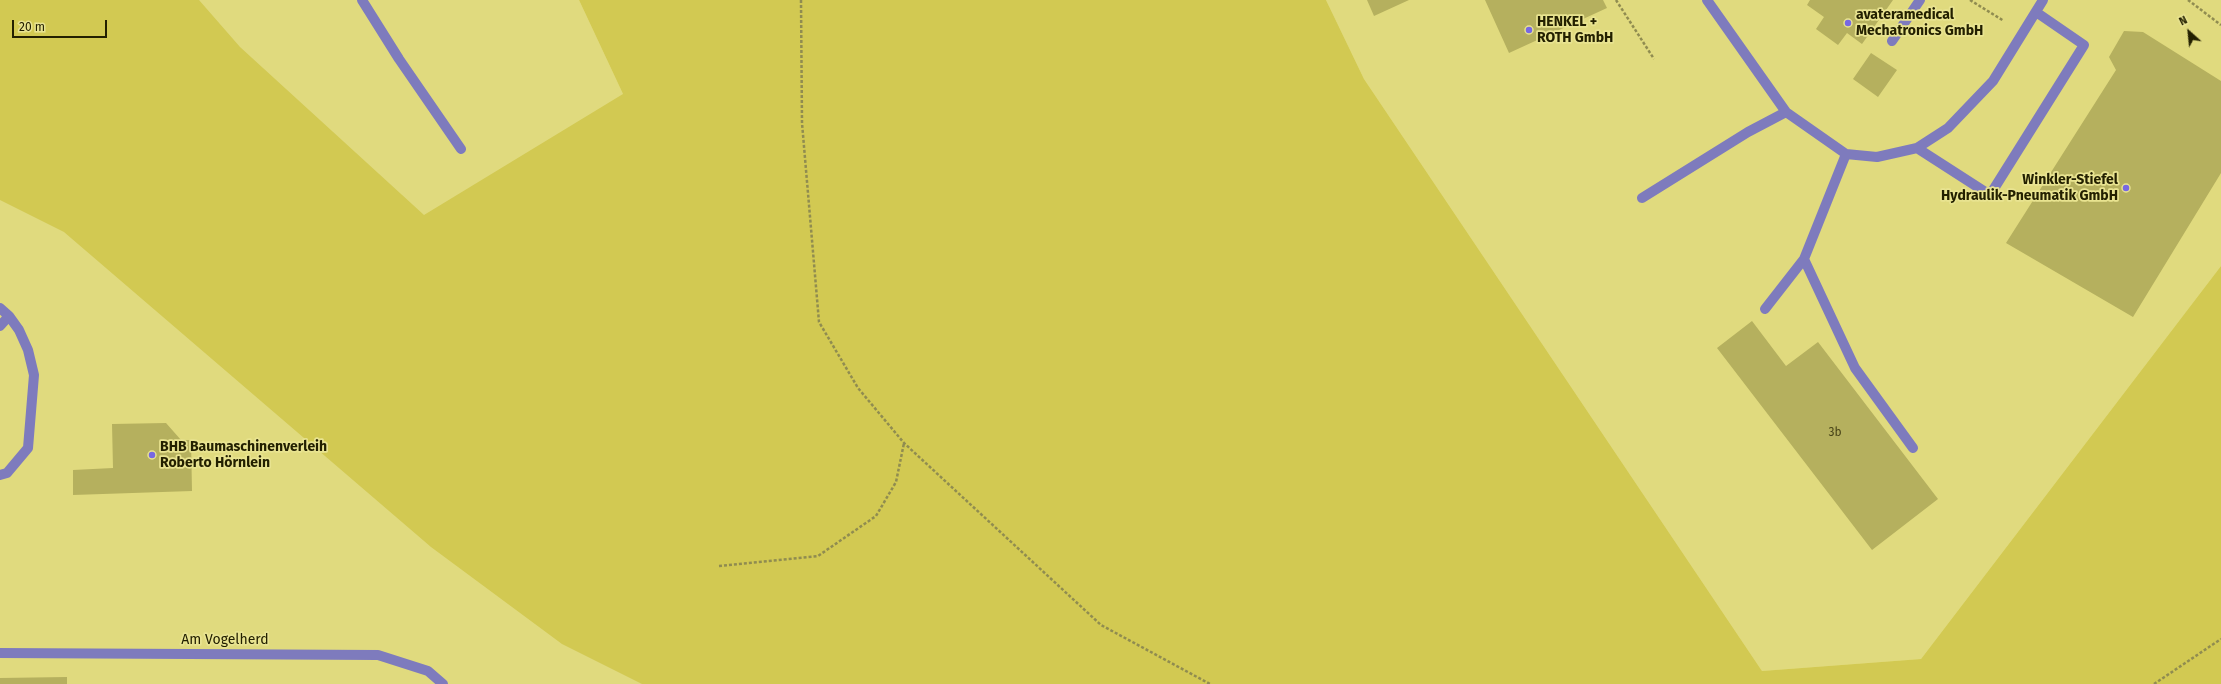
<!DOCTYPE html>
<html>
<head>
<meta charset="utf-8">
<style>
	body { margin:0 }
	#map { position:relative; width:2221px; height:684px; overflow:hidden; background:#e8e390; font-family:"Fira Sans",sans-serif }
	canvas { display:block }
	.north { position:absolute; left:2169px; top:12px; width:40px; height:40px; -webkit-text-stroke:3px #e8e390; paint-order:stroke; rotate:333deg; font-size:11px; font-weight:700; line-height:16px; text-align:center; color:#232000 }
	.north::after { content:''; display:block; margin:auto; width:14px; height:18px; background:#232000; clip-path:polygon(50% 0,100% 100%,50% 72%,0 100%) }
	.scale { position:absolute; left:12px; top:20px; width:95px; height:18px; box-sizing:border-box; border:2px solid #232000; border-top:0; padding-left:5px; font-size:12px; line-height:14px; white-space:nowrap; color:#232000; -webkit-text-stroke:3px #e8e390; paint-order:stroke }
</style>
</head>
<body>
<div id="map">
<canvas width="2221" height="684"></canvas>
<div class="north">N</div>
<div class="scale">20 m</div>
</div>
<script>
const c = document.querySelector('canvas').getContext('2d');
c.lineJoin = 'round';
function paint(path, color) {
  c.fillStyle = color;
  c.fill(path, 'evenodd');
}
function shape(rows) {
  const path = new Path2D();
  for (const r of rows) {
    path.moveTo(r[0], r[1]);
    for (let i = 2; i < r.length; i += 2) path.lineTo(r[i], r[i + 1]);
  }
  return path;
}
function stroke(path, color, width, dash) {
  c.strokeStyle = color;
  c.lineWidth = width;
  c.lineCap = dash ? 'butt' : 'round';
  c.setLineDash(dash || []);
  c.stroke(path);
}
function drawText(font, color, halo, rows, align = 'center') {
  c.font = font + ' "Fira Sans",sans-serif';
  c.lineWidth = 3.5;
  c.setLineDash([]);
  c.textBaseline = 'middle';
  c.strokeStyle = halo;
  c.fillStyle = color;
  for (const [text, x, y, turn = 0] of rows) {
    c.save();
    c.translate(x, y);
    c.rotate((+turn || 0) * Math.PI / 180);
    c.textAlign = isNaN(turn) ? turn : align;
    if (halo) c.strokeText(text, 0, 0);
    c.fillText(text, 0, 0);
    c.restore();
  }
}
paint(shape([
	[0,0,579,0,623,94,1049,684,0,684],
	[1326,0,2221,0,2221,266,1921,659,1762,671,1364,79]
]), '#e0da7e');
paint(shape([
	[0,0,199,0,240,47,424,215,623,94,579,0,1326,0,1364,79,1762,671,1921,659,2221,266,2221,684,642,684,562,644,431,547,64,232,0,200]
]), '#d2c952');
paint(shape([
	[1367,0,1409,0,1374,16],
	[1485,0,1603,0,1607,8,1509,53],
	[1810,0,1893,0,1862,44,1847,33,1838,45,1816,29,1824,17,1807,5],
	[2124,31,2143,32,2221,81,2221,173,2133,317,2006,243,2116,70,2109,57],
	[1871,53,1897,70,1878,97,1853,79],
	[1752,321,1786,366,1818,342,1938,499,1872,550,1717,348],
	[166,423,181,440,191,440,192,491,73,495,73,470,113,468,112,424],
	[67,677,67,684,0,684,0,678]
]), '#b5b05e');
stroke(shape([
	[801,0,802,123,819,322,858,388,904,443,1101,625,1210,684],
	[1616,0,1654,59],
	[1970,0,2004,21],
	[2188,0,2221,25],
	[719,566,818,556,876,516,896,482,904,443],
	[2154,684,2221,639]
]), '#908c50', 2.5, [3, 2]);
stroke(shape([
	[362,0,399,59,461,149],
	[1707,0,1786,112,1846,154,1877,157,1917,148,1948,128,1993,81,2043,0],
	[1892,41,1920,0],
	[1917,148,1990,195,2084,45,2036,12],
	[1846,154,1804,259,1855,368,1913,448],
	[1642,198,1748,132,1786,112],
	[0,308,9,316,19,330,28,350,34,375,28,448,7,473,0,475],
	[1765,309,1804,259],
	[0,326,9,316],
	[0,653,378,655,428,671,443,684]
]), '#7e7bbd', 10);
for (const [x, y, r, color] of [
	[1848,23,4,"#7768e3"],
	[1529,30,4,"#7768e3"],
	[2126,188,4,"#7768e3"],
	[152,455,4,"#7768e3"]
]) {
  const dot = new Path2D();
  dot.arc(x, y, r, 0, 2 * Math.PI);
  c.fillStyle = color;
  c.fill(dot);
  stroke(dot, '#e8e390', 1.5);
}
drawText('12px', '#484418', null, [
	["3b",1835,433]
]);
drawText('bold 14px', '#232000', '#e8e390', [
	["avateramedical",1856,15],
	["Mechatronics GmbH",1856,31],
	["HENKEL +",1537,22],
	["ROTH GmbH",1537,38],
	["Winkler-Stiefel",2118,180,"right"],
	["Hydraulik-Pneumatik GmbH",2118,196,"right"],
	["BHB Baumaschinenverleih",160,447],
	["Roberto Hörnlein",160,463]
], 'left');
drawText('14px', '#232000', '#e8e390', [
	["Am Vogelherd",225,640]
]);
</script>
</body>
</html>
